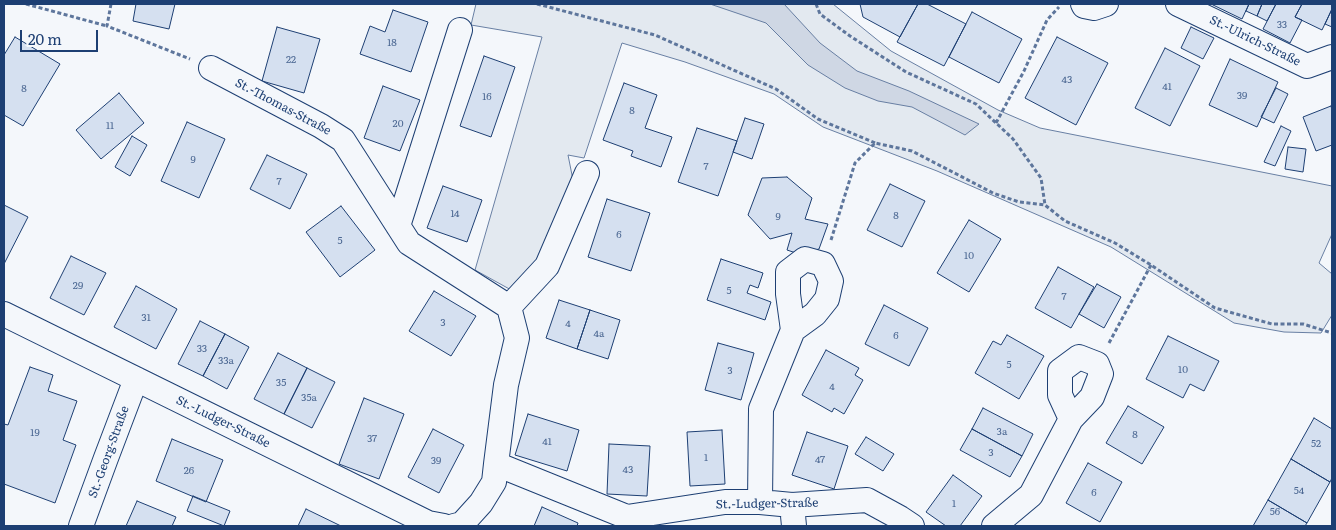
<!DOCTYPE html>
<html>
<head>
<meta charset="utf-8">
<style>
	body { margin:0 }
	#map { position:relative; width:1336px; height:530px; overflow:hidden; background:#f4f7fb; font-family:Literata,serif }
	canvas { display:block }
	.frame { position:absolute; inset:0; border:5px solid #1d3f73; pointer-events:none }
	.scale { position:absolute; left:20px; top:30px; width:78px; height:22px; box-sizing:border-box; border:2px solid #1d3f73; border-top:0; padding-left:6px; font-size:15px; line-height:18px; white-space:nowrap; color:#1d3f73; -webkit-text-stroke:4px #f4f7fb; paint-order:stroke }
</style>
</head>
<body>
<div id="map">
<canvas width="1336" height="530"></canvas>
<div class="frame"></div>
<div class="scale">20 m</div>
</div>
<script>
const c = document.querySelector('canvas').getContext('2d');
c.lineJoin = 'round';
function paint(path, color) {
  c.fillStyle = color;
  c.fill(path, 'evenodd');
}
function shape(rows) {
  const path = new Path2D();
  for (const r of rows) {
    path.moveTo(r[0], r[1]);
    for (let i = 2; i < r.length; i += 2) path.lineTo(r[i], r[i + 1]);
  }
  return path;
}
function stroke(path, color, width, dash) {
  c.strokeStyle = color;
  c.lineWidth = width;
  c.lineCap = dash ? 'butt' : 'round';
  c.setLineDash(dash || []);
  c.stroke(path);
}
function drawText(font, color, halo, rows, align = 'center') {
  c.font = font + ' Literata,serif';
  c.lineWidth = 4;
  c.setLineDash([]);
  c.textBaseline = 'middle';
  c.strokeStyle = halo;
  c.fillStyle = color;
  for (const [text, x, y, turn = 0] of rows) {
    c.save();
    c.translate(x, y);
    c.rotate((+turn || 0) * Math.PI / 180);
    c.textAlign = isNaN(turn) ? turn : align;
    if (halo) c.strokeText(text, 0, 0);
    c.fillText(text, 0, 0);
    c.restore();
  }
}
const green = shape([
	[476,4,833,4,891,51,998,110,1040,128,1332,186,1332,234,1319,263,1332,274,1332,315,1321,333,1284,332,1234,323,1111,247,937,171,823,127,774,94,685,62,622,43,584,158,568,155,574,185,539,262,513,291,475,270,542,37,471,25,476,4]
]);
paint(green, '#e3e9f0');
stroke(green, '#687fa3', 1);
const water = shape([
	[710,4,784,4,820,43,857,71,909,91,979,124,965,135,912,107,878,101,845,88,808,65,766,23,710,4]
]);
paint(water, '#cfd7e4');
stroke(water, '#687fa3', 1);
const building = shape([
	[136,4,175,4,169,29,133,21,136,4],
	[860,4,918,4,900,37,863,17,860,4],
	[918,4,927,4,966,24,944,66,897,42,918,4],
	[1211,4,1249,4,1242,19,1211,4],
	[1249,4,1262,4,1257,16,1246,11,1249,4],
	[1262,4,1276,4,1267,21,1257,16,1262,4],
	[1276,4,1302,4,1295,17,1302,20,1290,43,1263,29,1276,4],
	[1302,4,1332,4,1332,9,1322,30,1295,17,1302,4],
	[1332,9,1332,27,1325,24,1332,9],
	[393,10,428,22,411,72,360,54,370,26,385,32,393,10],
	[972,12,1022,39,999,83,949,57,972,12],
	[277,27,320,39,304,93,262,81,277,27],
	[1191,27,1214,38,1203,59,1181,48,1191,27],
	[15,37,60,64,23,126,4,115,4,55,15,37],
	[1057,37,1108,63,1076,125,1025,98,1057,37],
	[1165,48,1200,66,1170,126,1135,108,1165,48],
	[484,56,515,67,491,137,460,126,484,56],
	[1230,59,1278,82,1257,127,1209,105,1230,59],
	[624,83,657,95,645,128,672,137,661,167,631,156,633,151,603,140,624,83],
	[383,86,420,100,400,151,364,138,383,86],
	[1276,88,1288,94,1274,123,1261,117,1276,88],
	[119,93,144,123,101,159,76,130,119,93],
	[1331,106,1332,110,1332,145,1316,151,1303,117,1331,106],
	[745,118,764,124,752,159,733,152,745,118],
	[187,122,225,139,199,198,161,181,187,122],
	[1281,126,1291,131,1275,166,1264,162,1281,126],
	[697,128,737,141,718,196,678,182,697,128],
	[132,136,147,145,130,176,115,167,132,136],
	[1288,147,1306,149,1303,172,1285,169,1288,147],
	[267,155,307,174,290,209,250,189,267,155],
	[787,177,812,198,805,219,828,224,819,249,799,254,787,250,792,233,770,239,748,215,762,178,787,177],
	[890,184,925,201,902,247,867,230,890,184],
	[443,186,482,200,467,242,427,228,443,186],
	[607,199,650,213,631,271,588,257,607,199],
	[4,205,28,217,4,264,4,205],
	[341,206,375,250,340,277,306,232,341,206],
	[969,220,1001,239,969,292,937,273,969,220],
	[71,256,106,273,84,315,50,298,71,256],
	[721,259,763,273,758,288,750,285,747,293,771,302,765,320,707,300,721,259],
	[1058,267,1094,287,1071,328,1035,308,1058,267],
	[1097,284,1121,297,1104,328,1079,314,1097,284],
	[136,286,177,309,156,349,114,327,136,286],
	[434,291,476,316,451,356,409,331,434,291],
	[559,300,590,310,577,349,546,338,559,300],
	[884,305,928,328,909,366,865,344,884,305],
	[590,310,620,320,608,359,577,349,590,310],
	[200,321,225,334,203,376,178,364,200,321],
	[225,334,249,347,227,389,203,376,225,334],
	[1007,335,1044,356,1019,399,975,373,993,341,1001,345,1007,335],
	[1168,336,1219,361,1204,391,1190,384,1183,398,1146,379,1168,336],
	[718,343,754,353,741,400,705,390,718,343],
	[826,350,859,368,855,375,863,380,844,414,834,408,832,412,802,395,826,350],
	[278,353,307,368,284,414,254,399,278,353],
	[30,367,53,375,48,391,77,401,63,440,76,445,55,503,4,484,4,424,8,425,30,367],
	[307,368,335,382,312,428,284,414,307,368],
	[364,398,404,414,379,479,339,464,364,398],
	[1128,406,1164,427,1142,464,1106,443,1128,406],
	[983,408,1033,434,1022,456,972,429,983,408],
	[528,414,579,430,567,471,515,455,528,414],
	[1314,418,1332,429,1332,478,1330,482,1291,459,1314,418],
	[433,429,464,445,439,493,408,477,433,429],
	[972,429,1022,456,1010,477,960,450,972,429],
	[722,430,725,484,690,486,687,432,722,430],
	[807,432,848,446,834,489,792,475,807,432],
	[866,437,894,454,883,471,855,454,866,437],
	[172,439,223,460,206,502,156,481,172,439],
	[609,444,650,446,647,496,607,494,609,444],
	[1291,459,1330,482,1307,523,1268,500,1291,459],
	[1088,463,1122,482,1100,522,1066,503,1088,463],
	[953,475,982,496,960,526,946,526,926,512,953,475],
	[193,496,230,511,224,526,187,511,193,496],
	[1268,500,1307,523,1305,526,1253,526,1268,500],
	[137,501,176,517,172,526,126,526,137,501],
	[542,507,578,523,577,526,534,526,542,507],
	[306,509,341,526,298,526,306,509]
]);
paint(building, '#d5e0f0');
stroke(building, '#1d3f73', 1);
const minor = shape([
	[1083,4,1084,6,1094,8,1106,4],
	[1178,4,1307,66,1332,57],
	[211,68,321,126,343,140,409,243,509,307],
	[398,226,460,30],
	[4,314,428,523,444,526],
	[496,464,506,385,517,338,509,307,547,266,587,173],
	[760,502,761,409,793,330,815,314,827,299,831,281,823,264,805,259,788,272,788,294,793,330],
	[792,505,794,526],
	[81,526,106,458,136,379],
	[454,526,462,524,481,503,494,482,496,464,627,517,725,502,760,502,792,505,867,500,900,518,912,526],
	[994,526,1031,495,1071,419,1092,397,1101,374,1097,364,1079,357,1060,371,1060,395,1071,419]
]);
stroke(minor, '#1d3f73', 26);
stroke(shape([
	[26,4,107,26],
	[111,4,107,26,190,59],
	[537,4,655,35,776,89,818,119,875,143],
	[816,4,820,14,850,36,906,72,976,104,1013,139,1041,178,1045,205,1065,221,1115,243,1151,265,1215,308,1272,324,1303,324,1332,333],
	[996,123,1024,71,1047,20,1059,7],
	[831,240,855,163,875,143,912,151,993,193,1019,202,1045,205],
	[1109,343,1151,265]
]), '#5e769c', 3, [4, 2.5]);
stroke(minor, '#f4f7fb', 24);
drawText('10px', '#4b6792', null, [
	["33",1282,25],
	["18",392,43],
	["22",291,60],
	["43",1067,80],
	["41",1167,87],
	["8",24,89],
	["39",1242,96],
	["16",487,97],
	["8",632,111],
	["20",398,124],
	["11",110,126],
	["9",193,160],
	["7",706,167],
	["7",279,182],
	["14",455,214],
	["8",896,216],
	["9",778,217],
	["6",619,235],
	["5",340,241],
	["10",969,256],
	["29",78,286],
	["5",729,291],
	["7",1064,297],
	["31",146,318],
	["3",443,323],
	["4",568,324],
	["4a",599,334],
	["6",896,336],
	["33",202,349],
	["33a",226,361],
	["5",1009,365],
	["10",1183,370],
	["3",730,371],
	["35",281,383],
	["4",832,387],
	["35a",309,398],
	["3a",1002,432],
	["19",35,433],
	["8",1135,435],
	["37",372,439],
	["41",547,442],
	["52",1316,444],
	["3",991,453],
	["1",706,458],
	["47",820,460],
	["39",436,461],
	["43",628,470],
	["26",189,471],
	["54",1299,491],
	["6",1094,493],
	["1",954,504],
	["56",1275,512]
]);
drawText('12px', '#1d3f73', '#f4f7fb', [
	["St.-Ulrich-Straße",1255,41,26],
	["St.-Thomas-Straße",283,107,28],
	["St.-Ludger-Straße",223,422,26],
	["St.-Georg-Straße",109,452,-70],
	["St.-Ludger-Straße",767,504,-1]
]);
</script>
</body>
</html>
